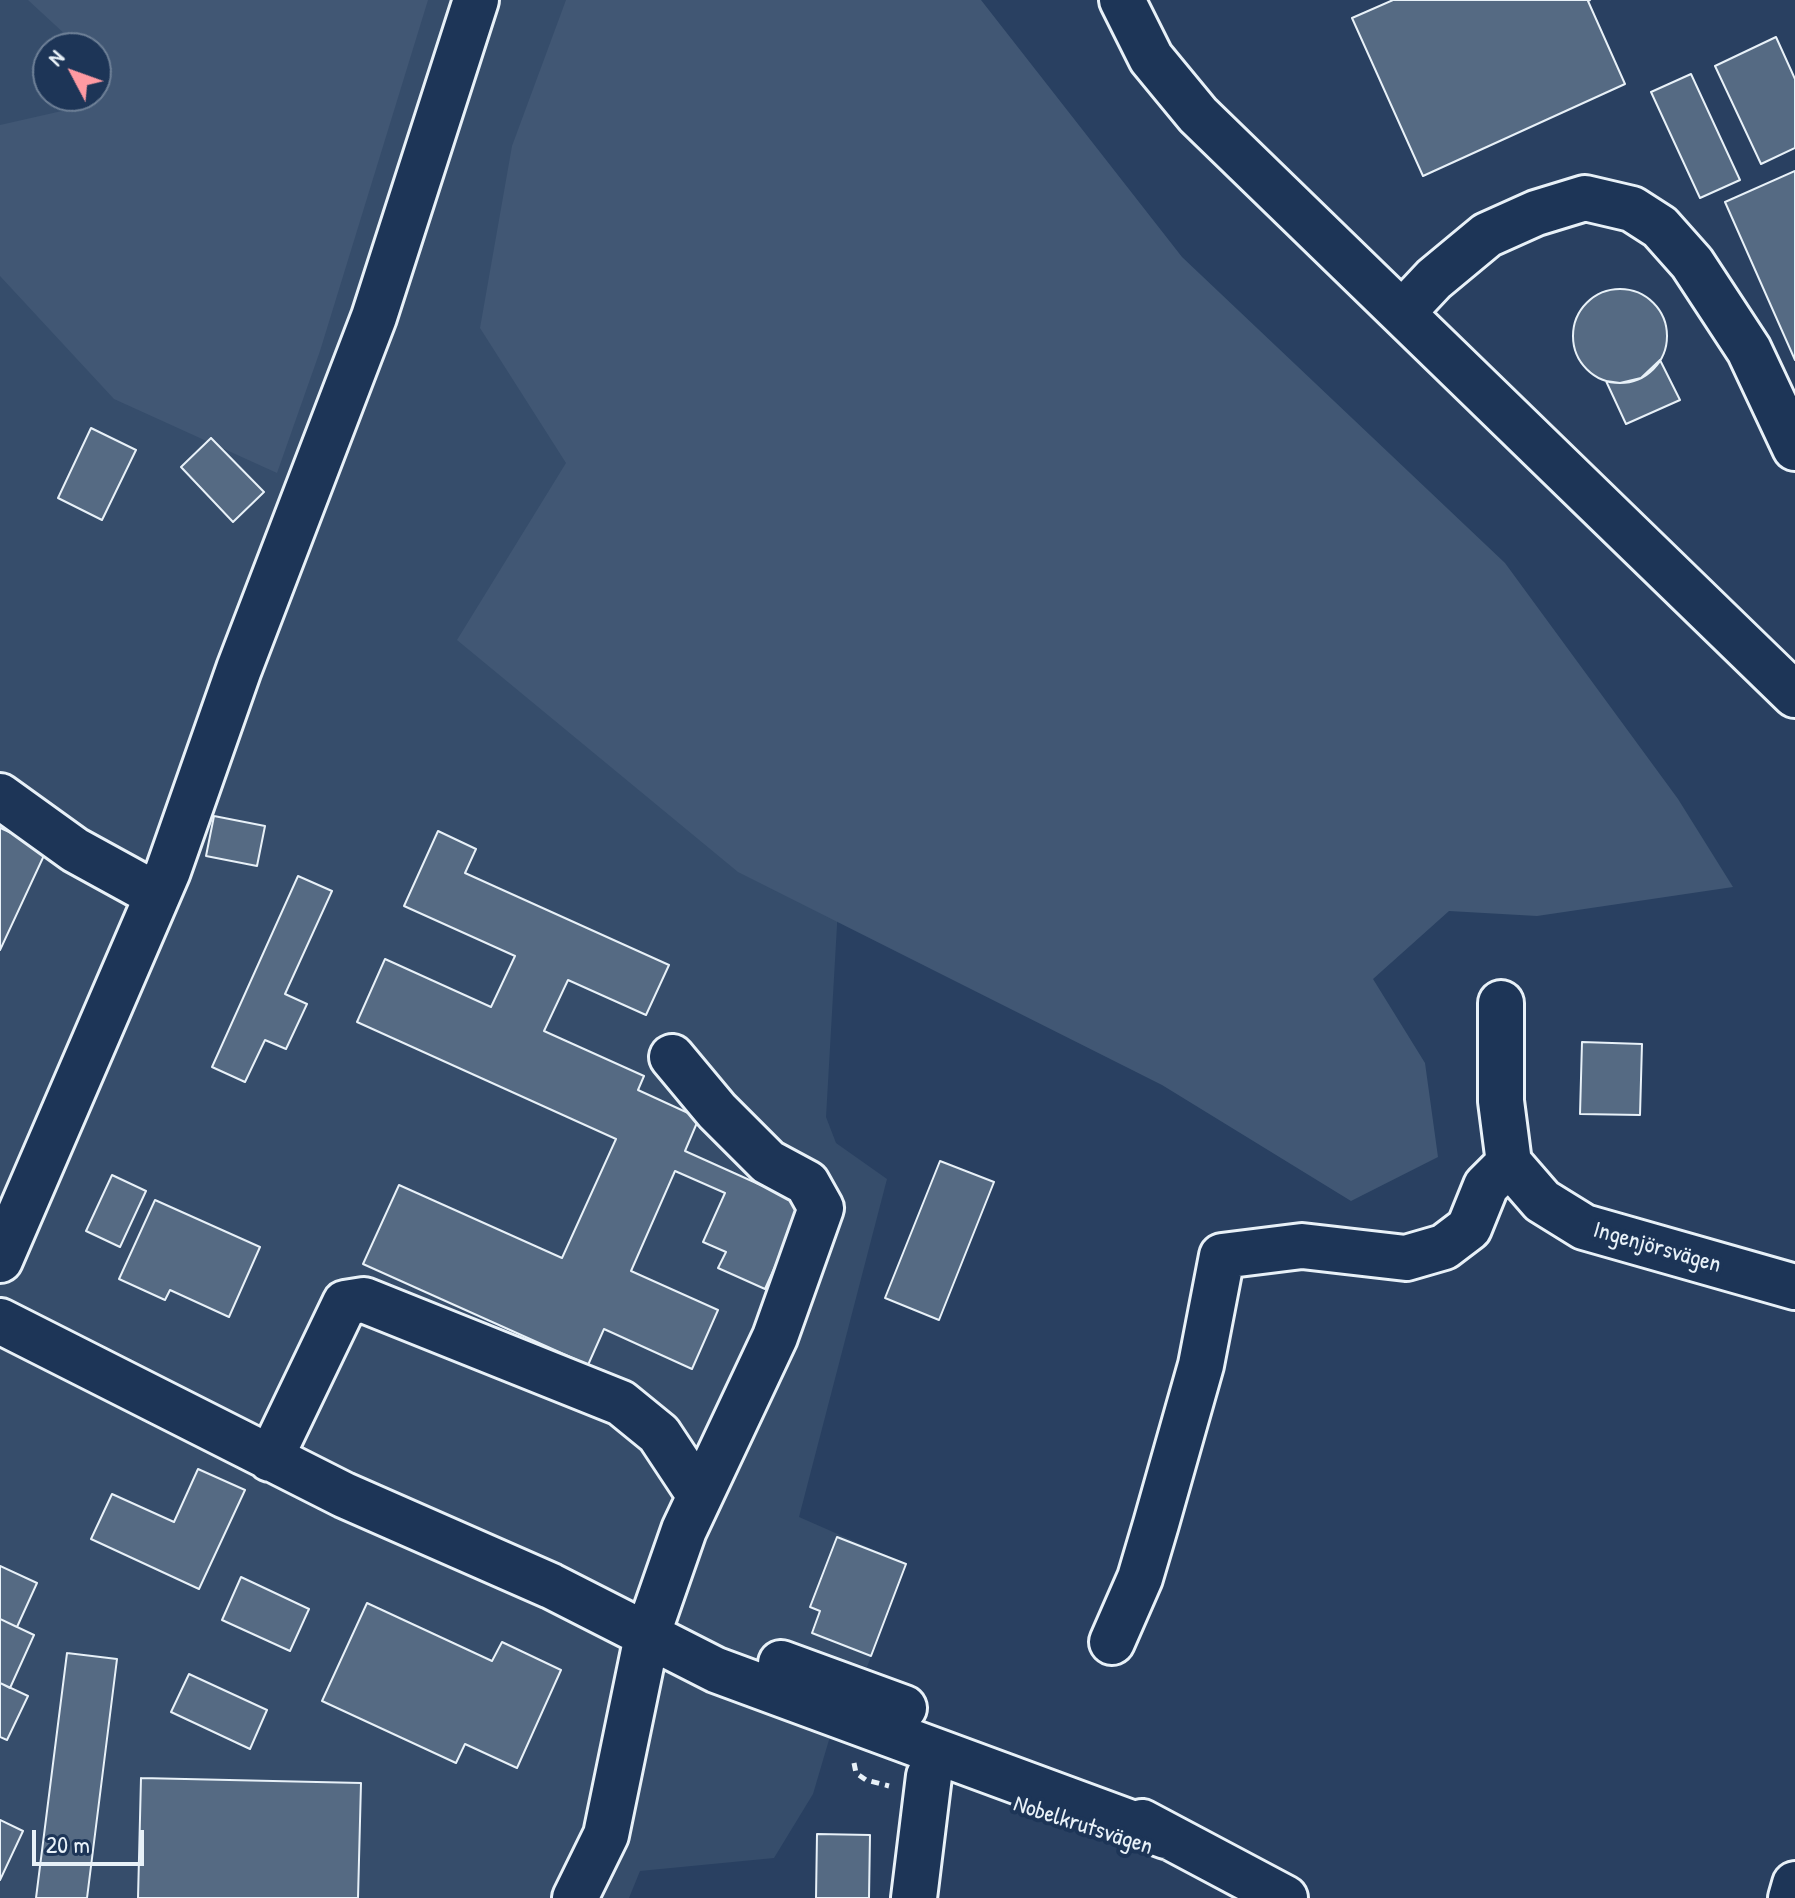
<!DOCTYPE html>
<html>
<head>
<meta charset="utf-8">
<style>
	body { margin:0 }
	#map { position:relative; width:1795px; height:1898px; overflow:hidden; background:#294061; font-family:"Patrick Hand",sans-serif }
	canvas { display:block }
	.north { position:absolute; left:32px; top:32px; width:80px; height:80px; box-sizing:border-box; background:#1d3557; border:2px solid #6e8097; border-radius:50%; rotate:311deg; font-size:22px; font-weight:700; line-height:32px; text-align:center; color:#e8f1f8 }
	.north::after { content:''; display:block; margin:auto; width:28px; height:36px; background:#ff9aa2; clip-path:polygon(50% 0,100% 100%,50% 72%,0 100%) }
	.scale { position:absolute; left:32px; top:1830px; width:112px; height:36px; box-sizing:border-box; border:4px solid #e8f1f8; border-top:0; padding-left:10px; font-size:24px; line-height:28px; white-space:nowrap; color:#e8f1f8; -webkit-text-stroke:6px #1d3557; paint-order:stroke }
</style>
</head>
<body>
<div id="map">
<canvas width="1795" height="1898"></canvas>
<div class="north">N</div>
<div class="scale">20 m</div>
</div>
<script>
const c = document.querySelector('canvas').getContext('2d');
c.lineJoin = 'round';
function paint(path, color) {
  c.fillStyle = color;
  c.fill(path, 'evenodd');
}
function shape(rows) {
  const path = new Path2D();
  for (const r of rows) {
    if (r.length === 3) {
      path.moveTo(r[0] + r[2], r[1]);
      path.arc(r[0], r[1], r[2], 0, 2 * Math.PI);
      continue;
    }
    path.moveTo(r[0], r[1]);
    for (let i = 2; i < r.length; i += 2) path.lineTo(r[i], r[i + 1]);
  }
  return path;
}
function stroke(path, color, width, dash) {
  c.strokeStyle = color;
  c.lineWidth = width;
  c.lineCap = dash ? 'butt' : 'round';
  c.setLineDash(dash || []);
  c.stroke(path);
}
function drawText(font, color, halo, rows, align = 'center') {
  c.font = font + ' "Patrick Hand",sans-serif';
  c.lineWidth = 8;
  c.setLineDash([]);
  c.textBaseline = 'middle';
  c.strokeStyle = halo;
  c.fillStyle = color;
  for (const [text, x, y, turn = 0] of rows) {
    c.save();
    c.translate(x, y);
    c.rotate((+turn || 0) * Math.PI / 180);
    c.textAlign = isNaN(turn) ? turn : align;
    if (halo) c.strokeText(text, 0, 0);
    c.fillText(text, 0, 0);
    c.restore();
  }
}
paint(shape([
	[0,0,890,0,826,1117,836,1143,887,1179,799,1517,906,1564,867,1667,852,1662,813,1794,774,1858,640,1871,629,1898,0,1898],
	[48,48,96,48,96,96,48,96]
]), '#364d6b');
paint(shape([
	[28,0,428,0,320,351,277,473,114,399,0,276,0,125,84,106,84,96,96,96,96,48,80,48],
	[566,0,981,0,1182,257,1505,563,1678,799,1733,887,1537,916,1449,911,1373,979,1425,1063,1438,1157,1351,1201,1162,1085,738,872,457,640,566,463,480,328,512,146]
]), '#415774');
const building = shape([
	[1393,0,1590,0,1588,1,1625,84,1423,176,1352,18,1393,0],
	[1776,37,1795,79,1795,148,1761,164,1715,66,1776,37],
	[1691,74,1740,180,1700,198,1651,92,1691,74],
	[1795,171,1795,360,1725,202,1795,171],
	[1620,336,47],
	[1660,360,1680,400,1626,424,1606,381,1620,383,1641,378,1660,360],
	[91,428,136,450,102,520,58,498,91,428],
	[211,438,264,492,233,522,181,467,211,438],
	[214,816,265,826,257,866,206,856,214,816],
	[0,828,47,849,0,950,0,828],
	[438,831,476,849,465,873,669,965,646,1015,568,980,544,1031,644,1076,638,1090,699,1118,685,1151,803,1204,765,1289,718,1268,726,1252,703,1242,725,1193,675,1171,631,1271,718,1310,692,1369,604,1329,588,1365,363,1264,399,1185,562,1258,616,1139,357,1022,385,959,491,1007,515,956,404,906,438,831],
	[298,876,332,891,285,994,307,1004,286,1049,265,1040,245,1082,212,1067,298,876],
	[1582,1042,1642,1044,1640,1115,1580,1114,1582,1042],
	[940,1161,994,1182,939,1320,885,1298,940,1161],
	[112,1175,146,1191,120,1247,86,1231,112,1175],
	[155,1200,260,1247,229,1317,170,1290,165,1300,119,1279,155,1200],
	[198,1469,245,1490,199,1589,91,1539,112,1494,174,1522,198,1469],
	[837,1537,906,1564,871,1656,812,1633,820,1611,810,1607,837,1537],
	[0,1566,37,1583,17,1627,0,1619,0,1566],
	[241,1577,309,1609,290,1651,222,1620,241,1577],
	[367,1603,492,1661,502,1642,561,1670,517,1768,465,1744,456,1763,322,1701,367,1603],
	[0,1619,34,1635,10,1688,0,1683,0,1619],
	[67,1653,117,1659,87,1898,36,1898,67,1653],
	[189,1674,267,1710,250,1749,171,1712,189,1674],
	[0,1683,28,1696,7,1740,0,1737,0,1683],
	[141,1778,361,1783,358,1898,138,1898,141,1778],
	[0,1820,23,1831,0,1880,0,1820],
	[817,1834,870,1835,869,1898,816,1898,817,1834]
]);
paint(building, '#556a83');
stroke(building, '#e8f1f8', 2);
const minor = shape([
	[1122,0,1151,58,1198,115,1795,695],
	[1403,312,1434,279,1487,235,1536,213,1585,198,1632,209,1660,227,1692,263,1749,350,1795,448],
	[0,796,75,850,157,895],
	[1501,1003,1501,1101,1509,1163,1542,1201,1584,1227,1795,1287],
	[0,1260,168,871,239,669,374,317,476,0],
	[0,1321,344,1495,551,1586,716,1670,1166,1836],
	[270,1459,345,1303,364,1300,621,1403,659,1434,700,1496],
	[1112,1642,1140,1578,1156,1524,1201,1365,1222,1256,1302,1246,1406,1258,1444,1247,1469,1228,1486,1186,1509,1163],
	[781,1663,904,1708],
	[1142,1822,1285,1898],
	[575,1898,606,1835,647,1636,684,1530,775,1337,821,1208,807,1183,768,1162,717,1111,672,1057],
	[914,1898,929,1776],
	[1791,1898,1795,1884]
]);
stroke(minor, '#e8f1f8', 50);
stroke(shape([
	[854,1763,856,1773,866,1780,889,1786]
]), '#e8f1f8', 5, [8, 6]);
stroke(minor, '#1d3557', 44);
drawText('24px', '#e8f1f8', '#1d3557', [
	["Ingenjörsvägen",1657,1248,16],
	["Nobelkrutsvägen",1083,1826,18]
]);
</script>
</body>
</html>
